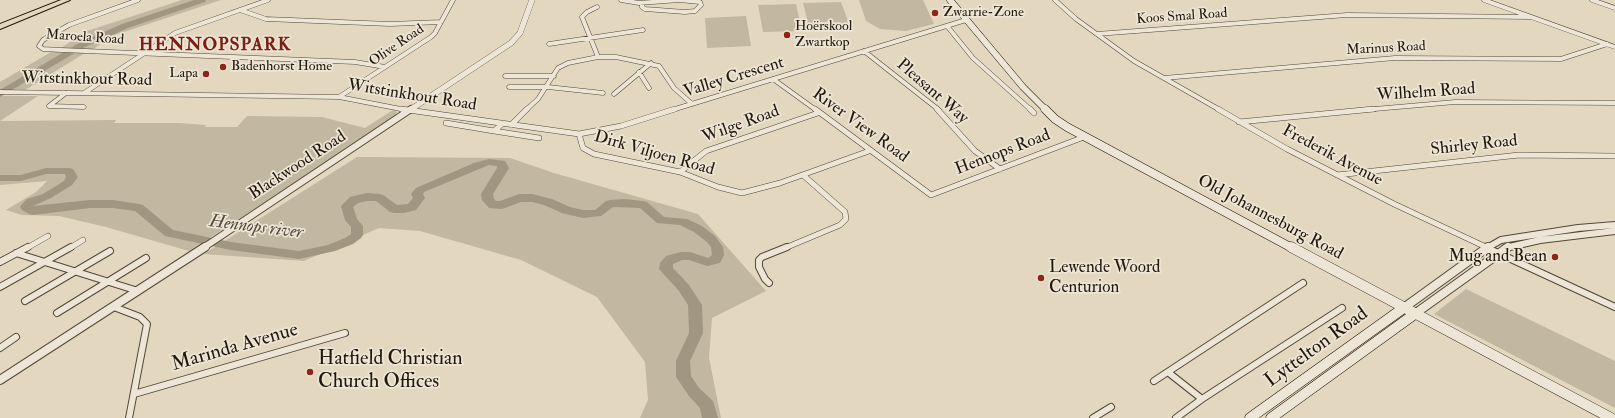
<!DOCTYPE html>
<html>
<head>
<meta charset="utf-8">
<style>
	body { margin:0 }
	canvas { display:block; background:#e3d7bf }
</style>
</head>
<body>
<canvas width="1615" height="418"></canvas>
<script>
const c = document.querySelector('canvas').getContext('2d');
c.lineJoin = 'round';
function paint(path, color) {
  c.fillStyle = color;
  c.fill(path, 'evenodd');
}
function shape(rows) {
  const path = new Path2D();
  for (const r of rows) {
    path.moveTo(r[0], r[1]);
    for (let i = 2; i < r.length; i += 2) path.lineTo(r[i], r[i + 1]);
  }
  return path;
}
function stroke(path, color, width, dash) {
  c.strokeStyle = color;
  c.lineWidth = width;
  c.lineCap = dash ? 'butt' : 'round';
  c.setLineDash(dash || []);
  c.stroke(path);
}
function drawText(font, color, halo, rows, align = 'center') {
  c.font = font + ' "IM FELL Double Pica",serif';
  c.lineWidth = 3.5;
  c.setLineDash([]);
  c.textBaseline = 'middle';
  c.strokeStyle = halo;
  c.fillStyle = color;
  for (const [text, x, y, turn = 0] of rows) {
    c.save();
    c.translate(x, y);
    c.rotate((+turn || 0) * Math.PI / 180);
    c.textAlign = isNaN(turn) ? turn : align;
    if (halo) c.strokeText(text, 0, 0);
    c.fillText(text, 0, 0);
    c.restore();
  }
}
paint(shape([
	[182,0,221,0,112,36,92,50,61,48,87,31],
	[859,0,923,0,934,24,906,31,880,29,866,21],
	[841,2,851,29,810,31,803,3],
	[796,4,802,31,763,32,758,5],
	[746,16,751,46,707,48,705,18],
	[51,52,85,53,25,90,0,89,0,82],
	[0,96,38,96,0,121],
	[393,110,397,112,396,116,376,131,189,251,106,227,59,216,22,215,6,210,36,192,47,181,0,185,0,121,116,120,114,123,179,123,206,125,205,127,237,127,247,116,322,117,365,128],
	[357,157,510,158,554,173,698,214,766,291,712,318,709,358,721,418,640,418,648,400,645,362,597,297,521,260,420,231,379,228,304,261,204,254],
	[1466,289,1615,361,1615,408,1434,314]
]), '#c2b7a0');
paint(shape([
	[194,0,206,0,205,2,128,28,85,47,0,97,0,90,79,43,122,24,194,0],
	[489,159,505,161,509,168,493,194,494,199,496,201,500,201,519,194,532,194,552,199,570,207,583,210,595,210,606,201,610,200,625,199,643,201,647,202,664,217,687,219,702,226,715,236,723,247,724,255,720,263,707,266,689,260,682,260,673,264,673,268,689,285,702,305,703,333,690,361,691,376,699,388,713,401,718,418,702,418,700,408,689,396,676,377,676,361,689,333,688,305,679,291,659,269,660,263,666,256,681,252,690,252,708,258,712,255,711,247,707,242,694,232,680,225,657,223,640,208,613,207,601,216,583,218,562,213,544,205,532,202,521,202,502,209,489,208,482,200,481,194,497,168,497,166,489,165,424,192,423,194,425,198,416,210,404,213,394,213,390,212,376,201,367,201,358,203,353,207,357,219,363,226,363,235,361,238,353,244,335,251,299,259,231,250,165,236,135,211,113,208,90,208,33,215,29,214,22,210,20,207,22,204,27,199,43,194,64,181,66,177,65,174,46,174,21,181,0,181,0,175,21,175,46,168,69,168,73,169,78,177,72,185,51,198,33,206,90,200,113,200,139,204,143,205,173,230,231,242,299,251,328,245,345,238,351,234,351,227,345,220,341,206,350,197,367,193,379,194,383,195,397,205,408,204,413,198,411,194,416,188,474,163,489,159]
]), '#a19681');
const minorFar2 = shape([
	[138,0,69,25,43,40,39,46,43,49,61,50,355,62,385,67],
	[621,0,639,3,679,0,700,2,701,5,695,11,685,12,645,9,642,7,642,3],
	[1055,0,1076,19,1134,61,1220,110],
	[1484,0,1615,47],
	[1592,0,1615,8],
	[597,7,587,12,582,17,598,57],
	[240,10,266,19,390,24,441,22],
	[947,26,973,58,1031,110],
	[1097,34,1347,15,1531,17],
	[549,44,643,30],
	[864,51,939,110],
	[639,72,649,88],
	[505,76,554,76],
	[1164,78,1395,58,1561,59,1607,44],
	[773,79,816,110],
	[509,87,548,87,603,93],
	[0,92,339,97,406,110],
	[66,93,49,106,84,107],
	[84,93,175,33,268,0],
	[614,94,651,63],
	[339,97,431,37,435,33,453,0],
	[526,110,538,99,558,68,568,63,598,57,616,57,659,66,674,88,692,104],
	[672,110,966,20],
	[1363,110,1455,102,1615,103]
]);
const minorFar1 = shape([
	[401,109,579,134,621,126,675,109],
	[815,109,931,195,1084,137],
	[937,109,975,151,1000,169],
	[1030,109,1034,113],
	[1218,109,1287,149,1394,204,1488,248],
	[1239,122,1374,109],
	[446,123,494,131],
	[502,124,494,131,539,138],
	[511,125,527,109],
	[579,134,583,148,594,154,680,172,718,187,742,193,780,183,869,151],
	[680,172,706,151,818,113],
	[1337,175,1519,155,1615,156],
	[27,248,48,236],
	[70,248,83,240],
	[785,248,840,225,846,219,845,212,803,175]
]);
const minor = shape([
	[1485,247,1615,307],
	[16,253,138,291],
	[0,262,28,247],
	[769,283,765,279,759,267,759,260,762,257,787,247],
	[0,287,71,247],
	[25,301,110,251],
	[114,307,140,317,147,324,129,418],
	[57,313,146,258],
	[0,348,16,337],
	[1169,373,1202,399],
	[1154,381,1303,283],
	[134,394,345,333],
	[1093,418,1111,407],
	[1176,418,1202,399,1342,308]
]);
const tertiaryFar2 = shape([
	[410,110,511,43,520,33,532,0]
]);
const tertiaryFar1 = shape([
	[203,248,411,109],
	[1487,248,1501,240,1578,228,1615,225],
	[1505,248,1540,240,1615,231]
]);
const tertiary = shape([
	[1405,307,1488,247],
	[1416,313,1508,247],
	[0,380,205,247]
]);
const secondaryFar2 = shape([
	[950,0,1023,87,1046,110]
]);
const secondaryFar1 = shape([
	[1045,109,1055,119,1067,127,1292,248]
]);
const secondary = shape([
	[1291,247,1611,418],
	[1250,418,1405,307],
	[1271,418,1416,313]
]);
const motorway = shape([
	[61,0,70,0,0,29,0,24,61,0]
]);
stroke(minorFar2, '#524837', 5);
stroke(minorFar1, '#524837', 6);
stroke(minor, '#524837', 8);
stroke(tertiaryFar2, '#524837', 6);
stroke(tertiaryFar1, '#524837', 8);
stroke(tertiary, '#524837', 10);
stroke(secondaryFar2, '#22180a', 7);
stroke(secondaryFar1, '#22180a', 9);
stroke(secondary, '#22180a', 11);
stroke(motorway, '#22180a', 2);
stroke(minorFar2, '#ede5d5', 4);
stroke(minorFar1, '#ede5d5', 5);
stroke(minor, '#ede5d5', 6);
stroke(tertiaryFar2, '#ede5d5', 5.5);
stroke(tertiaryFar1, '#ede5d5', 6);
stroke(tertiary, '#ede5d5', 8);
stroke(secondaryFar2, '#ede5d5', 6);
stroke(secondaryFar1, '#ede5d5', 8);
stroke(secondary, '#ede5d5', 10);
paint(motorway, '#e3d7bf');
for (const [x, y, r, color] of [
	[935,13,4,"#8f2418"],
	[787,35,4,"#8f2418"],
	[223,67,4,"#8f2418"],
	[206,74,4,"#8f2418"],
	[1555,257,4,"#8f2418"],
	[1041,278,4,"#8f2418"],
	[310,372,4,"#8f2418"]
]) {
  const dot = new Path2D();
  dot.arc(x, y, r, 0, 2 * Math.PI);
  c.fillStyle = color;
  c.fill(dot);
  stroke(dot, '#ede5d5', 1.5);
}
drawText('14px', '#22180a', '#ede5d5', [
	["Zwarrie-Zone",943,13],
	["Hoërskool",795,27],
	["Zwartkop",795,43],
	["Badenhorst Home",231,67],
	["Lapa",198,74,"right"]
], 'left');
drawText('14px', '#22180a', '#ede5d5', [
	["Koos Smal Road",1182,17,-4],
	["Maroela Road",85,38,4],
	["Olive Road",397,46,-34],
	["Marinus Road",1386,49,-3]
]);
drawText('17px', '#22180a', '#ede5d5', [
	["Valley Crescent",734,78,-17],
	["Witstinkhout Road",87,80,1],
	["Pleasant Way",932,92,41],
	["Wilhelm Road",1426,93,-4],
	["Witstinkhout Road",412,96,9],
	["Wilge Road",741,125,-20],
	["River View Road",860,126,36],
	["Shirley Road",1474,146,-6],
	["Hennops Road",1003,153,-21],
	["Dirk Viljoen Road",654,154,16],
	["Frederik Avenue",1332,156,28],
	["Blackwood Road",298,166,-33],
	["Old Johannesburg Road",1270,218,28]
]);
drawText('17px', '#22180a', '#ede5d5', [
	["Mug and Bean",1547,257],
	["Lewende Woord",1049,268,"left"],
	["Centurion",1049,288,"left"]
], 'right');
c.letterSpacing = '1px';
drawText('bold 18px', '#7a1f14', '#ede5d5', [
	["HENNOPSPARK",215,46]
]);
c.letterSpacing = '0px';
drawText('italic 18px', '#554a3a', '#ede5d5', [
	["Hennops river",256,228,7]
]);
drawText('20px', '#22180a', '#ede5d5', [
	["Marinda Avenue",235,348,-16],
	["Lyttelton Road",1317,348,-36]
]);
drawText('20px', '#22180a', '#ede5d5', [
	["Hatfield Christian",318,360],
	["Church Offices",318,383]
], 'left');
</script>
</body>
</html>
